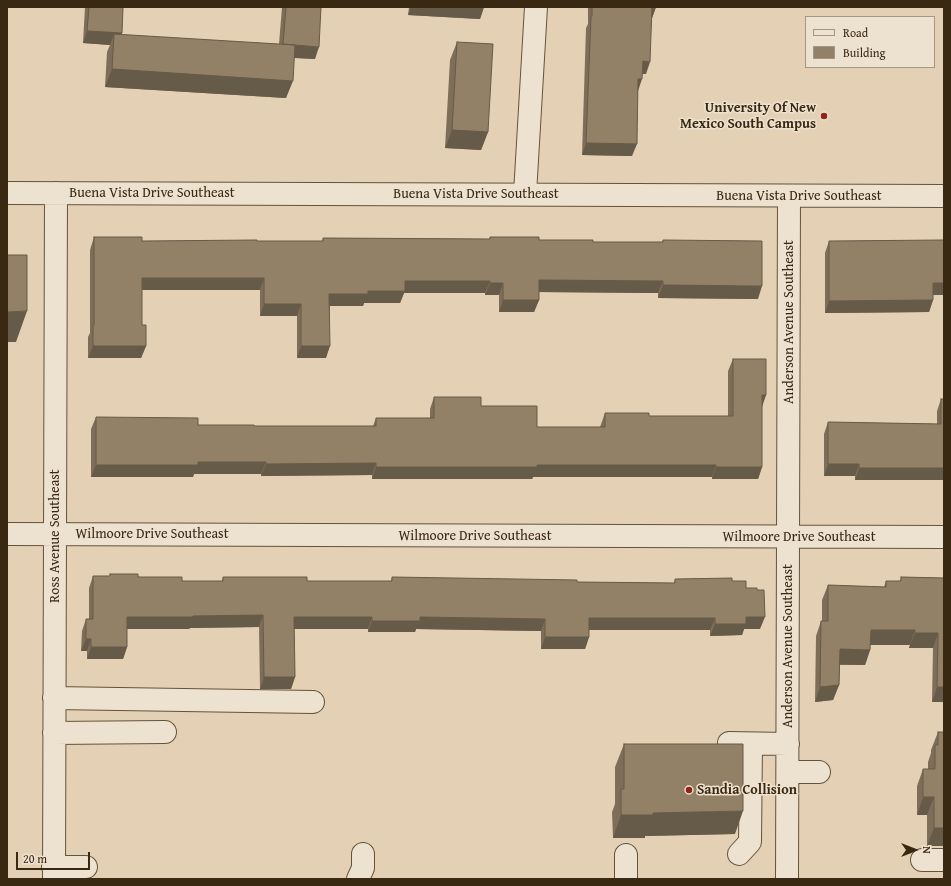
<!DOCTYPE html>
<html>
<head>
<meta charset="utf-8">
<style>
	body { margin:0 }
	#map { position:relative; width:951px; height:886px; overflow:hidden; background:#e4d1b5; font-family:"Gentium Book Plus",serif }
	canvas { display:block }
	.frame { position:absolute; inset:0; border:8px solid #3a2912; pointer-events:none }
	.legend { position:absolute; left:805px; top:16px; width:130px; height:52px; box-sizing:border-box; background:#ede1cf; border:1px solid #a59783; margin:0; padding:5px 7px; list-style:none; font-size:12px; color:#3a2912 }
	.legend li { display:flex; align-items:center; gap:8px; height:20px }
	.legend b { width:20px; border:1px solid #a59783 }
	.north { position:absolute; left:895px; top:830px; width:40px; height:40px; -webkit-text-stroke:3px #ede1cf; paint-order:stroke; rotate:90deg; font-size:11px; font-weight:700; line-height:16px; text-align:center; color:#3a2912 }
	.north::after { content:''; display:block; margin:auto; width:14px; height:18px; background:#3a2912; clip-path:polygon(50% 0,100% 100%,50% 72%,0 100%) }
	.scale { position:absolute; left:16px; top:852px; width:74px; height:18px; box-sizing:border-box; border:2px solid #3a2912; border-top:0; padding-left:5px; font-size:12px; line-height:14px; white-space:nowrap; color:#3a2912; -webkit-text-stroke:3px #ede1cf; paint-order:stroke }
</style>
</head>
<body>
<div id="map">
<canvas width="951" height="886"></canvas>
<div class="frame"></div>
<ul class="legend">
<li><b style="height:5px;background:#ede1cf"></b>Road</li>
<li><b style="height:11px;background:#928067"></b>Building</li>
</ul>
<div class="north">N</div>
<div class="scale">20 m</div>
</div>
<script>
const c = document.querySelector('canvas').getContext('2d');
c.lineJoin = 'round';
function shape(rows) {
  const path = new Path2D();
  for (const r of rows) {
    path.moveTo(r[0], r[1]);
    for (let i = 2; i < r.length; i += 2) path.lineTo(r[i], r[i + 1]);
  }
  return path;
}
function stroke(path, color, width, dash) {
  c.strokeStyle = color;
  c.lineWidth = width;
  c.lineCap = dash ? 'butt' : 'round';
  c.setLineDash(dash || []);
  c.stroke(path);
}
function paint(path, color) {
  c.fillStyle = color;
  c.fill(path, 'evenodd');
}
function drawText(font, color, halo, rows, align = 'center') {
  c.font = font + ' "Gentium Book Plus",serif';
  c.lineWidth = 3;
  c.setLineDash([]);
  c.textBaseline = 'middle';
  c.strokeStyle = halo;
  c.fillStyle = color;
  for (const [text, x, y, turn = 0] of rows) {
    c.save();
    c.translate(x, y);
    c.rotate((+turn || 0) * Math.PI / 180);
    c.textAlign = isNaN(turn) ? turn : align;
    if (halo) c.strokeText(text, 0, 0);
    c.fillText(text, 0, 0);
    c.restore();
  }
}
const minor = shape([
	[7,193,944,196],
	[525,194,536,7],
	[7,534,944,537],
	[54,698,313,702],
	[54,733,165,732],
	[729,743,788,744],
	[788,772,819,772],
	[739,854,750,842,751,744],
	[922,860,944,860],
	[53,867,86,867],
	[54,879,56,193],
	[358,879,363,868,363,854],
	[626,879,626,855],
	[787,879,789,196]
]);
stroke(minor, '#64533b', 24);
stroke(minor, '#ede1cf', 22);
paint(shape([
	[85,7,123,7,121,35,279,44,282,7,321,7,315,59,294,58,286,98,105,87,107,52,110,45,83,43],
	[409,7,484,7,480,19,408,15],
	[588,7,656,7,652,18,646,74,642,74,638,89,632,156,582,155,586,28,588,24],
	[457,42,488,132,481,150,445,148,450,60],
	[94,237,142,241,322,241,323,238,489,239,490,237,539,240,593,242,662,242,663,240,758,299,658,298,658,293,539,292,539,300,534,312,499,312,499,295,485,295,485,293,404,293,400,303,364,303,363,306,330,306,326,358,297,358,297,316,260,316,260,290,142,290,142,325,146,346,141,358,88,358,88,337,90,333,90,250],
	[829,241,933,295,933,300,929,312,825,313,825,253],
	[733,359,766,395,762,405,762,467,758,479,712,479,712,477,533,477,532,479,372,479,372,475,261,476,261,474,194,474,193,477,91,477,91,429,96,417,198,425,254,426,373,426,376,418,430,418,430,409,434,397,481,406,537,427,600,427,605,413,649,416,728,416,728,371],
	[941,399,944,480,855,480,855,476,824,476,824,434,828,422,937,424,937,411],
	[110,574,182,581,222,581,223,577,307,581,391,581,392,577,577,582,674,583,675,579,732,581,746,588,760,629,744,629,742,635,710,636,710,630,589,630,589,637,585,649,541,649,541,631,416,629,415,632,368,632,368,629,294,629,295,677,291,689,260,689,259,627,190,628,189,629,127,629,127,647,123,659,87,659,87,651,81,651,82,631,86,619,89,619,89,588,93,576,110,576],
	[901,577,944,578,944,702,932,702,933,648,909,648,910,645,870,645,870,650,865,665,840,665,839,685,833,700,815,702,816,636,821,621,822,621,822,600,828,585,884,587,886,581,900,581],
	[938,732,944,846,927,846,927,815,917,815,917,786,923,769,928,769,928,762,931,753,931,750],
	[624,744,735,834,645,836,645,838,613,838,612,812,615,804,615,767]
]), '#7e6e59');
paint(shape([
	[411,7,484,7,480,19,408,15],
	[652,7,656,7,652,18,648,18],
	[87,31,122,33,118,45,114,34,110,45,83,43],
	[283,45,319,47,315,59,278,57],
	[643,61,650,62,646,74,638,73],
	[112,69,293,81,286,98,105,87],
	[638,79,642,79,638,91],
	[452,130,488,132,481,150,445,148],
	[586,143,637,144,632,156,582,155],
	[142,278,264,278,260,290,137,290],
	[539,280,663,281,658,293,534,292],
	[405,281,490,281,485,293,404,293,400,303,364,303,363,306,325,306,329,294,368,291],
	[490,283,503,283,499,295,485,295],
	[933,283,944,283,944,295,929,295],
	[663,285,762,286,758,299,658,298],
	[503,300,539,300,534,312,499,312],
	[933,300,929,312,825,313,829,301],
	[264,304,301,304,297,316,260,316],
	[27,311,16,342,7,342,7,312],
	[93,346,146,346,141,358,88,358],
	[301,346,330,346,326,358,297,358],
	[762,395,766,395,762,407],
	[198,462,266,462,261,474,194,474,193,477,91,477,96,465],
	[376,463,372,475,261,476,266,464],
	[828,464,859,464,855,476,824,476],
	[537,465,716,465,712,477,533,477,532,479,372,479,376,467],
	[716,467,762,467,758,479,712,479],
	[859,468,944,468,944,480,855,480],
	[263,615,259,627,190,628,189,629,123,629,127,617],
	[294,617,372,617,368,629,290,629],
	[420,617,545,619,541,631,416,629,415,632,368,632,372,621],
	[746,617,765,617,760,629,744,629,742,635,710,636,715,624],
	[589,618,715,618,710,630,585,630],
	[871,630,915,630,910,645,865,645],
	[915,633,938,633,933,648,909,648],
	[545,637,589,637,585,649,541,649],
	[86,639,91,639,87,651,81,651],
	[91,647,127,647,123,659,87,659],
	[840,649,870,650,865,665,835,664],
	[264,677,295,677,291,689,260,689],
	[839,685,833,700,815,702,820,687],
	[937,687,944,687,944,702,932,702],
	[923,797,934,797,927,815,917,815],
	[743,811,735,834,645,836,645,838,613,838,621,815,653,813],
	[934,828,944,828,944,846,927,846]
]), '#665a48');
const building = shape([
	[89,7,123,7,122,33,87,31,89,7],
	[286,7,321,7,319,47,283,44,286,7],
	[592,7,652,7,650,62,643,61,642,79,638,79,637,144,586,143,591,16,592,16,592,7],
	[114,34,295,45,293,81,112,69,114,34],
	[457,42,493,44,488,132,452,130,457,42],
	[94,237,142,237,142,241,257,240,257,241,323,241,323,238,490,239,490,237,539,237,539,240,593,240,593,242,663,242,663,240,762,241,762,286,663,285,663,281,539,280,539,300,503,300,503,283,490,283,490,281,405,281,405,291,368,291,368,294,329,294,330,346,301,346,301,304,264,304,264,278,142,278,142,325,146,325,146,346,93,346,93,325,94,325,94,237],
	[944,240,944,283,933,283,933,300,829,301,829,241,944,240],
	[7,255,27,255,27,311,7,312,7,255],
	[733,359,766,359,766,395,762,395,762,467,716,467,716,465,537,465,537,467,376,467,376,463,266,464,266,462,198,462,198,465,96,465,96,417,198,418,198,425,254,425,254,426,376,426,376,418,434,418,434,397,481,397,481,406,537,406,537,427,605,427,605,413,649,413,649,416,733,416,733,359],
	[941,399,944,399,944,468,859,468,859,464,828,464,828,422,941,424,941,399],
	[110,574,138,574,138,577,182,577,182,581,223,581,223,577,307,577,307,581,392,581,392,577,577,580,577,582,675,583,675,579,732,578,732,581,746,581,746,588,757,588,757,590,764,590,765,617,746,617,746,624,715,624,715,618,589,618,589,637,545,637,545,619,420,617,420,621,372,621,372,617,294,617,295,677,264,677,263,615,193,616,193,617,127,617,127,647,91,647,91,639,86,639,86,619,93,619,93,576,110,576,110,574],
	[901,577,944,578,944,687,937,687,938,633,915,633,915,630,871,630,870,650,840,649,839,685,820,687,821,621,828,621,828,585,886,587,886,581,901,581,901,577],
	[938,732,944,732,944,828,934,828,934,797,923,797,923,769,935,769,935,745,938,745,938,732],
	[624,744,743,744,743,811,653,813,653,815,621,815,621,789,624,789,624,744]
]);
paint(building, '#928067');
stroke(building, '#665a48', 1);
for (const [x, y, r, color] of [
	[824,116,4,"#8f2418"],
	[689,790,4,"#8f2418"]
]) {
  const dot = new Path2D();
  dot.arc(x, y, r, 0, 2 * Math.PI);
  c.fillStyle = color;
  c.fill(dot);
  stroke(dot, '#ede1cf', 1.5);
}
drawText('bold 14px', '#3a2912', '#ede1cf', [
	["University Of New",816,108],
	["Mexico South Campus",816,124],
	["Sandia Collision",697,790,"left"]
], 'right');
drawText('14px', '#3a2912', '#ede1cf', [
	["Buena Vista Drive Southeast",152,193],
	["Buena Vista Drive Southeast",476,194],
	["Buena Vista Drive Southeast",799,196],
	["Anderson Avenue Southeast",789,322,-90],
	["Wilmoore Drive Southeast",152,534],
	["Ross Avenue Southeast",55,536,-90],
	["Wilmoore Drive Southeast",475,536],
	["Wilmoore Drive Southeast",799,537],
	["Anderson Avenue Southeast",788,646,-90]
]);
</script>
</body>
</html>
